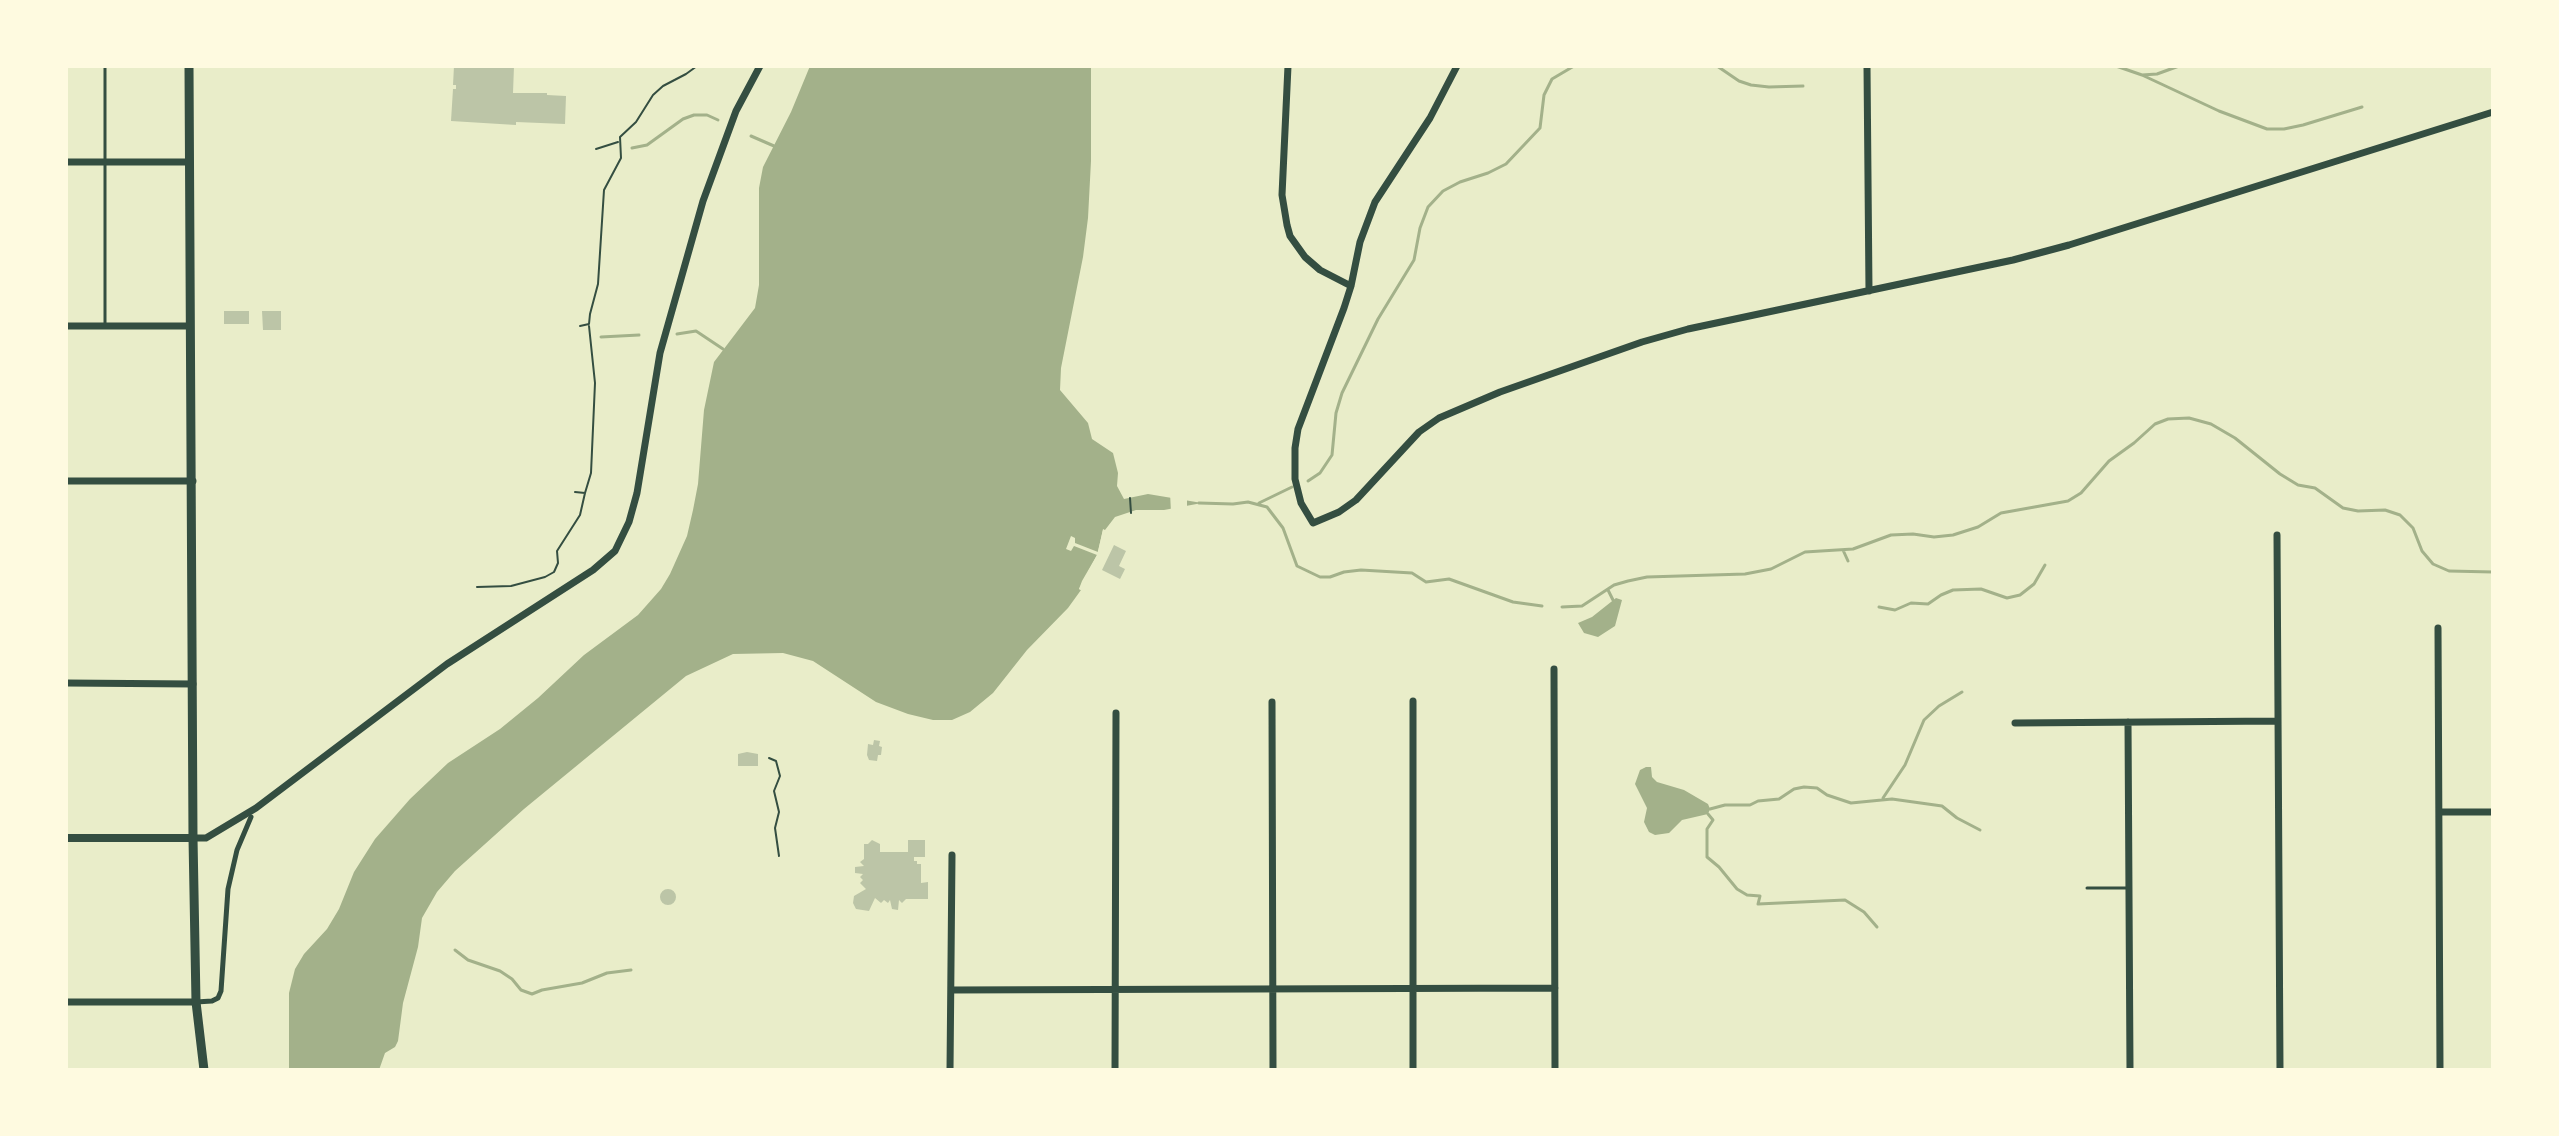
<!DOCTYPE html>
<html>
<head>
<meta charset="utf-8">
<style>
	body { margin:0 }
	#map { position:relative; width:2559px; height:1136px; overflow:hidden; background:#e9edc9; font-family:"Fira Sans",sans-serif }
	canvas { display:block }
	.frame { position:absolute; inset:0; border:68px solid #fefae0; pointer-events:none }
</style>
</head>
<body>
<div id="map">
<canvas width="2559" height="1136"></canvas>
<div class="frame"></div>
</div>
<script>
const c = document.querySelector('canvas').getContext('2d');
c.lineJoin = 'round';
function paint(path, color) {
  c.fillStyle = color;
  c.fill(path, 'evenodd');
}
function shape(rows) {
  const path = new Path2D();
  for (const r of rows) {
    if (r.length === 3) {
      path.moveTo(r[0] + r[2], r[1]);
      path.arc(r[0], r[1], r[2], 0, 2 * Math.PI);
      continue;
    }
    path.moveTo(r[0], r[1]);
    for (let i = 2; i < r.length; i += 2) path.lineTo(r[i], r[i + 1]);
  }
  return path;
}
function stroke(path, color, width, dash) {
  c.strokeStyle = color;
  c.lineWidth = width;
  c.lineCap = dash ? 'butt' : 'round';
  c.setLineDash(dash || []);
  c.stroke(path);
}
paint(shape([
	[810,66,1091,66,1091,161,1088,218,1083,257,1061,368,1060,390,1088,423,1092,439,1113,453,1118,473,1117,486,1124,499,1148,494,1202,503,1164,510,1136,510,1115,517,1105,530,1103,530,1097,555,1082,581,1079,589,1081,590,1068,608,1027,650,993,693,970,712,952,720,933,720,908,714,876,702,813,661,783,653,733,654,686,676,524,809,455,871,437,892,422,918,418,947,403,1003,398,1041,395,1047,385,1053,379,1070,289,1070,289,993,295,969,304,954,327,929,339,909,354,872,375,839,410,799,448,763,500,729,538,698,584,655,638,615,661,589,670,574,687,536,693,510,698,484,704,410,714,362,755,308,759,285,759,188,763,167,791,112],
	[1616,598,1622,600,1615,626,1598,637,1584,633,1578,623,1592,617],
	[1646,767,1651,767,1652,777,1657,782,1684,790,1708,804,1710,809,1708,814,1682,820,1669,833,1655,835,1649,832,1644,822,1647,808,1635,784,1640,770]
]), '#a3b18a');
paint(shape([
	[1170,492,1187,495,1187,510,1171,513],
	[1103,529,1109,532,1104,537,1103,548,1081,590,1079,589,1097,555,1074,546,1071,551,1066,549,1071,536,1075,538,1075,543,1098,552]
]), '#e9edc9');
stroke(shape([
	[1717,66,1739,81,1751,85,1769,87,1803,86],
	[2116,66,2142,75,2157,74,2179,66],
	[2142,75,2219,111,2267,129,2284,129,2303,125,2362,107],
	[751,136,774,146],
	[632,148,647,145,683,119,694,115,707,115,718,120],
	[677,334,696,331,723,349],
	[601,337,639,335],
	[1308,481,1320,473,1332,455,1336,413,1342,393,1378,319,1414,260,1420,228,1428,207,1443,191,1460,182,1488,173,1506,164,1540,128,1544,95,1552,79,1574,66],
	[1199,503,1233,504,1248,502,1267,507,1283,528,1297,566,1320,577,1330,577,1344,572,1361,570,1412,573,1426,582,1449,579,1513,602,1542,606],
	[1259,503,1292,487],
	[1843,550,1848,561],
	[1608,590,1613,600],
	[1562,607,1582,606,1614,585,1628,581,1647,577,1745,574,1771,569,1805,552,1853,549,1891,535,1913,534,1934,537,1953,535,1978,527,2001,513,2068,501,2081,493,2109,461,2134,443,2155,424,2168,419,2189,418,2211,424,2235,438,2280,474,2298,485,2315,488,2343,508,2358,511,2385,510,2400,515,2413,528,2422,551,2433,564,2449,571,2493,572],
	[1879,607,1895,610,1911,603,1928,604,1941,595,1953,590,1981,589,2007,598,2020,595,2034,584,2045,565],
	[1883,798,1905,765,1924,720,1939,706,1962,692],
	[1710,809,1725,805,1750,805,1758,801,1779,799,1794,789,1804,787,1817,788,1827,795,1851,803,1892,799,1942,806,1957,818,1980,830],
	[1708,814,1713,820,1707,829,1707,857,1719,867,1737,889,1747,895,1760,896,1758,904,1845,900,1864,912,1877,927],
	[455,950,468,960,500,971,512,979,521,990,532,994,542,990,582,983,607,973,631,970]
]), '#a3b18a', 3);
paint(shape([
	[454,66,514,66,513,93,547,93,547,95,566,96,565,124,516,122,516,125,451,121,453,89,456,89,456,85,453,85],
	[224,311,249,311,249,324,224,324],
	[262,311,281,311,281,330,263,330],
	[1114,545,1126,551,1119,566,1125,569,1120,579,1102,570],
	[874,740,880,741,879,746,882,747,881,755,878,755,877,761,869,760,867,755,868,744,873,745],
	[747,752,758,754,758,766,738,766,738,754],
	[872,840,880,844,880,852,908,852,908,840,925,840,925,857,914,857,914,861,917,861,917,864,921,864,921,883,928,882,928,899,906,899,902,903,899,900,898,910,892,909,890,900,888,903,884,900,881,903,875,898,869,911,856,909,853,903,854,896,866,889,860,883,863,880,860,877,863,874,855,873,855,867,864,866,860,862,864,859,864,844,868,844],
	[668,897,8]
]), '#bcc5a7');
stroke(shape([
	[596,149,618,142],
	[580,326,589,324,590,314,598,284,604,190,621,158,620,137,636,122,653,95,663,86,686,74,697,66],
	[575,492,585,493,591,473,595,383,589,326],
	[1130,498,1131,513],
	[477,587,511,586,545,577,554,572,558,563,557,551,580,515,585,493],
	[769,758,776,761,780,776,774,791,779,812,775,828,779,856]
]), '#344e41', 2);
stroke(shape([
	[105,66,105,326],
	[2087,888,2129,888]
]), '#344e41', 3);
stroke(shape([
	[196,1002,212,1001,218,998,221,991,228,889,237,850,251,817]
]), '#344e41', 5);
stroke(shape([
	[1288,66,1282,195,1287,225,1290,236,1305,257,1320,270,1351,286],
	[1457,66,1430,118,1375,202,1360,242,1351,286,1344,308,1298,429,1295,448,1295,479,1301,503,1313,523,1339,512,1356,500,1419,432,1439,418,1500,392,1642,342,1688,329,2013,260,2069,245,2493,112],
	[1867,66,1869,291],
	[66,162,189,162],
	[66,326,190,326],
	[66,481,193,481],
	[2277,535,2280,1070],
	[2438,628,2440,1070],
	[1554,669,1555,1070],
	[66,683,193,684],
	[1413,701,1413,1070],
	[1272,702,1273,1070],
	[2128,722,2130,1070],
	[2015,723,2278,721],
	[2439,812,2493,812],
	[193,838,206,838,256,808,447,664,593,570,615,551,629,522,637,493,660,353,703,201,736,111,760,66],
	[951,990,1555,988],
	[66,1002,196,1002],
	[950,1070,952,855],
	[1115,1070,1116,713]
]), '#344e41', 7);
stroke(shape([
	[66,838,193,838]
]), '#344e41', 8);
stroke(shape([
	[189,66,193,838,196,1002,204,1070]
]), '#344e41', 9);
</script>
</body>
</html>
